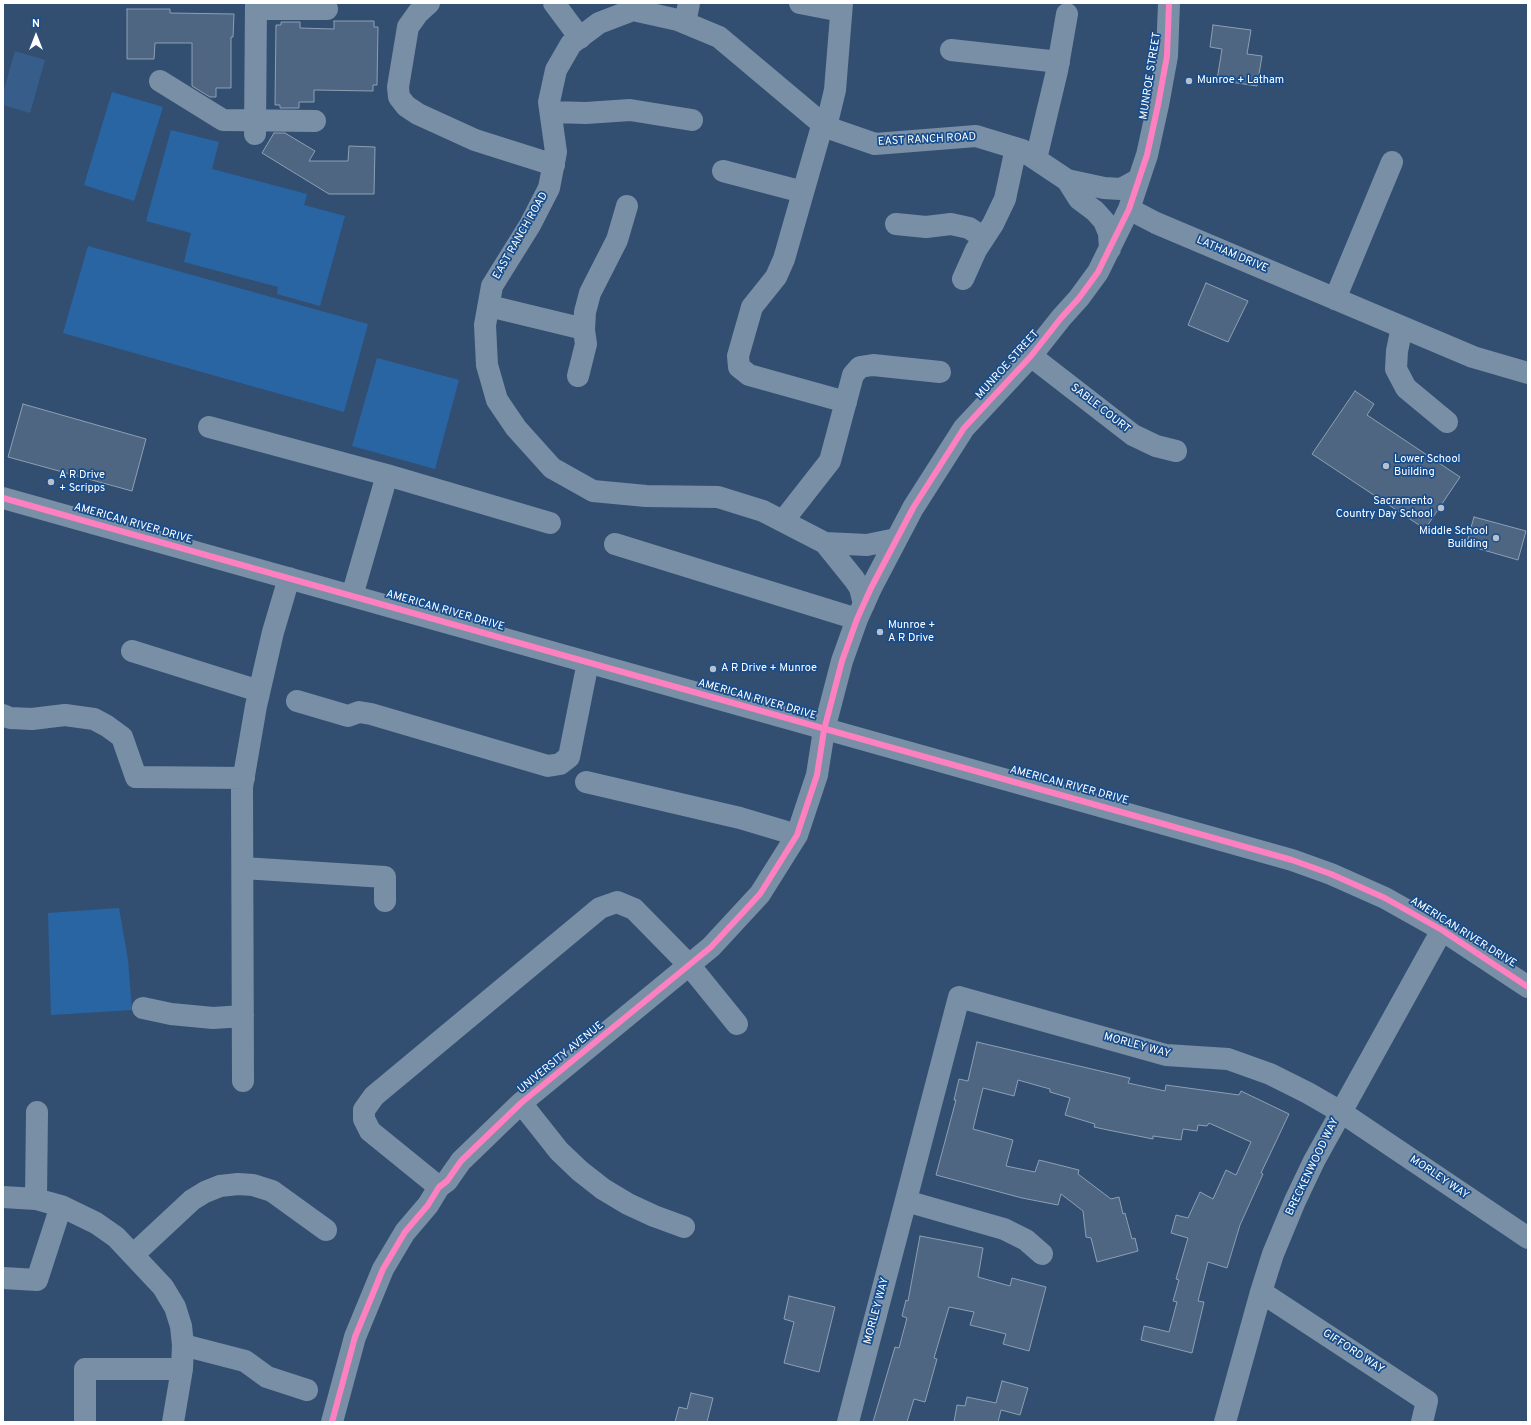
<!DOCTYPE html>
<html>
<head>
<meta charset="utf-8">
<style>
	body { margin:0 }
	#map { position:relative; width:1531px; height:1425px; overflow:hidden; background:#324f72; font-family:Overpass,sans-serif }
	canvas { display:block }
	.frame { position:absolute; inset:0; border:4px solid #fff; pointer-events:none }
	.north { position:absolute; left:16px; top:16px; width:40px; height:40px; -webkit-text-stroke:3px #174d8d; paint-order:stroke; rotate:0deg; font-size:11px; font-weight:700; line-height:16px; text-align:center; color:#fff }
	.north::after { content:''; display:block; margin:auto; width:14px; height:18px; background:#fff; clip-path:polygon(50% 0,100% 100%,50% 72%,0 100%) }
</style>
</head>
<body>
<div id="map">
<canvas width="1531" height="1425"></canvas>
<div class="frame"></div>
<div class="north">N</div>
</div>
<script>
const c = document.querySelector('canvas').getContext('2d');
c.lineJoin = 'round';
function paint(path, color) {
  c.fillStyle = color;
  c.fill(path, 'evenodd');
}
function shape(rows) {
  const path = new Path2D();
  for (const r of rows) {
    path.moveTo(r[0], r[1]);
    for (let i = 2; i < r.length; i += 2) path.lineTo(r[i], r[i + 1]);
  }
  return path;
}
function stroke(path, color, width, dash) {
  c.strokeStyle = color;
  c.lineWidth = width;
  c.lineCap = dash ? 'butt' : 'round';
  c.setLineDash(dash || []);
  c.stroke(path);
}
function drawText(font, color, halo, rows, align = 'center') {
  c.font = font + ' Overpass,sans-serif';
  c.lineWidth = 3.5;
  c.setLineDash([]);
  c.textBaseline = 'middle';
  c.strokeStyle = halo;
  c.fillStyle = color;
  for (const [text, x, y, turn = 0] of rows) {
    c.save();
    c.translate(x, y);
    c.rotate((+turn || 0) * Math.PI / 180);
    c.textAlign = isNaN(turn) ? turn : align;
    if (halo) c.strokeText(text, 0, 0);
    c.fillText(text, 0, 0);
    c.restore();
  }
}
paint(shape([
	[112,92,163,107,134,201,84,185],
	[171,130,219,142,212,169,307,194,304,205,345,216,320,306,277,294,278,287,184,262,191,233,146,221],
	[88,246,368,324,344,412,63,333],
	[377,358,459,380,435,469,352,446],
	[119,908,128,960,132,1010,51,1015,48,913]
]), '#2a65a3');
paint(shape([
	[15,51,45,60,30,113,3,105,3,93]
]), '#375e8b');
const building = shape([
	[127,9,170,9,170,13,234,14,233,37,231,37,231,88,216,88,216,97,210,97,192,86,192,43,155,43,154,59,127,59,127,9],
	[334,21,374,21,374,27,378,27,377,85,373,85,373,91,314,90,314,102,299,102,299,108,280,108,280,105,275,105,276,25,281,25,281,22,300,22,300,28,334,29,334,21],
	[1213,25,1251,30,1247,54,1262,56,1257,86,1217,80,1222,49,1210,47,1213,25],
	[274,133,285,133,315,151,309,161,348,161,349,146,375,147,374,194,329,194,262,153,274,133],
	[1206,283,1248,301,1228,342,1188,325,1206,283],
	[1355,391,1374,404,1367,415,1460,477,1425,529,1312,454,1355,391],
	[23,404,146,439,132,491,8,457,23,404],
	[1474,517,1526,531,1518,560,1466,545,1474,517],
	[977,1042,1130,1078,1128,1083,1165,1091,1166,1085,1239,1095,1241,1091,1289,1114,1261,1173,1263,1174,1240,1225,1227,1268,1208,1262,1198,1301,1204,1302,1192,1353,1141,1340,1144,1326,1169,1332,1177,1302,1173,1301,1179,1280,1176,1279,1188,1238,1171,1233,1176,1215,1188,1218,1200,1192,1213,1199,1226,1170,1236,1175,1251,1142,1209,1123,1207,1126,1198,1125,1197,1131,1183,1129,1181,1140,1153,1136,1153,1139,1108,1130,1094,1127,1095,1124,1065,1115,1070,1098,1050,1092,1050,1089,1018,1080,1014,1096,983,1088,973,1129,1013,1140,1006,1166,1035,1172,1039,1160,1079,1170,1078,1174,1111,1199,1119,1197,1123,1214,1125,1213,1132,1239,1135,1238,1138,1251,1097,1262,1091,1238,1086,1237,1083,1211,1061,1194,1058,1205,1022,1198,936,1175,956,1100,954,1100,959,1079,968,1081,977,1042],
	[920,1236,983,1248,978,1277,1010,1286,1012,1278,1046,1287,1029,1351,1003,1344,1006,1334,970,1325,974,1312,949,1307,934,1358,937,1359,925,1402,914,1399,907,1422,873,1422,895,1347,899,1348,907,1318,902,1316,906,1300,908,1301,920,1236],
	[789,1296,835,1307,819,1372,784,1363,794,1322,784,1319,789,1296],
	[1002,1381,1028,1388,1020,1415,1001,1410,998,1422,954,1422,957,1405,965,1406,967,1397,996,1403,1002,1381],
	[691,1393,713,1398,707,1422,675,1422,679,1407,687,1409,691,1393]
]);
paint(building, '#4e6682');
stroke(building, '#8d9fb4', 1);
stroke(shape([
	[429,3,418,13,408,27,398,87,399,97,406,106,418,114,475,140,554,165],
	[554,3,580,38],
	[800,3,841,11],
	[256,9,327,9],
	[685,23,689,3],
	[951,50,1059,62],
	[160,81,223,120,315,121],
	[551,112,586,113,630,110,692,120],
	[822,126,784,259,776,277,752,307,738,356,739,367,749,375,846,402],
	[826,127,835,90,842,3],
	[255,134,256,3],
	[1036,159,1057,71,1067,14],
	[723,171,803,192],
	[1067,180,1079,199,1095,211,1104,221,1109,233,1110,249],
	[1129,209,1156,223,1473,357,1528,373],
	[896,224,926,227,951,224,969,228,984,238],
	[963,279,976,250,993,224,1005,199,1016,148],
	[1335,299,1392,162],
	[489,306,584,329],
	[1402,327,1397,351,1396,369,1406,388,1447,422],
	[1031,356,1133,435,1156,446,1176,451],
	[578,376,586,344,584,330,585,312,590,293,617,240,627,206],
	[209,427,387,475],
	[3,498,1292,860,1331,874,1385,898,1442,930,1528,987],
	[783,521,830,461,853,375,860,367,873,365,940,372],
	[896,539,867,545,825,543,763,511,718,497,646,496,593,491,552,468,516,428,497,400,487,365,485,325,492,286,530,225,549,188,556,152,549,102,556,70,571,44,599,23,633,10,678,20,719,37,826,127,875,144,976,136,1022,150,1067,180,1104,188,1121,189,1139,179],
	[825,543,854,579,860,588,864,604],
	[615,544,857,619],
	[352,596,387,475,550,523],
	[132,651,259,691],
	[297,701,348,716,359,712,371,714,548,766,560,764,569,757,588,662],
	[3,715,10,718,32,719,65,715,94,719,107,726,122,737,136,777,244,778],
	[586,782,740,818,797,835],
	[243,868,385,877,385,901],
	[143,1008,171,1014,213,1018,243,1016],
	[243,1081,242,787,256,706,273,632,289,578],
	[521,1103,559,1151,580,1171,603,1189,628,1204,654,1216,684,1227],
	[439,1187,370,1131,364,1119,364,1110,374,1096,600,908,617,902,634,909,690,966,737,1024],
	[3,1197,36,1199,61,1206,96,1223,116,1237,163,1287,175,1307,181,1326,183,1345,182,1369,173,1422],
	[36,1199,37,1112],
	[906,1201,1004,1229,1026,1240,1042,1254],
	[134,1254,192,1200,205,1192,220,1186,238,1184,253,1185,272,1191,326,1230],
	[3,1278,37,1280,61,1206],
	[1261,1292,1427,1401,1422,1422],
	[183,1345,245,1361,267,1377,307,1390],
	[85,1422,85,1369,182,1369],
	[332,1422,355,1337,383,1269,405,1232,428,1205,439,1187,447,1181,461,1161,521,1103,711,947,760,894,797,835,817,775,824,730,842,661,857,619,871,588,913,508,964,428,1031,356,1061,318,1079,298,1098,272,1129,209,1147,155,1158,105,1167,56,1169,3],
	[848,1422,959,997,1166,1055,1228,1059,1270,1074,1308,1093,1341,1112,1528,1238],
	[1225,1422,1261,1292,1273,1254,1295,1201,1314,1161,1442,930]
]), '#798fa6', 22);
stroke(shape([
	[3,498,1292,860,1331,874,1385,898,1442,930,1528,987],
	[332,1422,355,1337,383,1269,405,1232,428,1205,439,1187,447,1181,461,1161,521,1103,711,947,760,894,797,835,817,775,824,730,842,661,857,619,871,588,913,508,964,428,1031,356,1061,318,1079,298,1098,272,1129,209,1147,155,1158,105,1167,56,1169,3]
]), '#ff80c0', 6);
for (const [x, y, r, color] of [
	[1189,81,4,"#b7c1ce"],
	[1386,466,4,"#b7c1ce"],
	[51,482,4,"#b7c1ce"],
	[1441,508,4,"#b7c1ce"],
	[1496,538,4,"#b7c1ce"],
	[880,632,4,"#b7c1ce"],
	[713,669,4,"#b7c1ce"]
]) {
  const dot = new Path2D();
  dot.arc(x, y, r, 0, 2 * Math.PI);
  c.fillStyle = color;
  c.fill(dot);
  stroke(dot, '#174d8d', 1.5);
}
drawText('11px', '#fff', '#174d8d', [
	["MUNROE STREET",1151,76,-81],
	["EAST RANCH ROAD",927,140,-3],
	["EAST RANCH ROAD",521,236,-60],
	["LATHAM DRIVE",1232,255,23],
	["MUNROE STREET",1008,365,-48],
	["SABLE COURT",1100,409,38],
	["AMERICAN RIVER DRIVE",133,524,16],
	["AMERICAN RIVER DRIVE",445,611,16],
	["AMERICAN RIVER DRIVE",757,700,16],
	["AMERICAN RIVER DRIVE",1069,786,15],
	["AMERICAN RIVER DRIVE",1463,933,32],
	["MORLEY WAY",1137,1046,15],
	["UNIVERSITY AVENUE",561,1058,-39],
	["BRECKENWOOD WAY",1313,1167,-64],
	["MORLEY WAY",1439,1178,34],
	["MORLEY WAY",877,1311,-75],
	["GIFFORD WAY",1353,1352,33]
]);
drawText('11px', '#fff', '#174d8d', [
	["Munroe + Latham",1197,81],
	["Lower School",1394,460],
	["Building",1394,473],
	["A R Drive",59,476],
	["+ Scripps",59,489],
	["Sacramento",1433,502,"right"],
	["Country Day School",1433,515,"right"],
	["Middle School",1488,532,"right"],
	["Building",1488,545,"right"],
	["Munroe +",888,626],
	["A R Drive",888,639],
	["A R Drive + Munroe",721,669]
], 'left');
</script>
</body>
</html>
